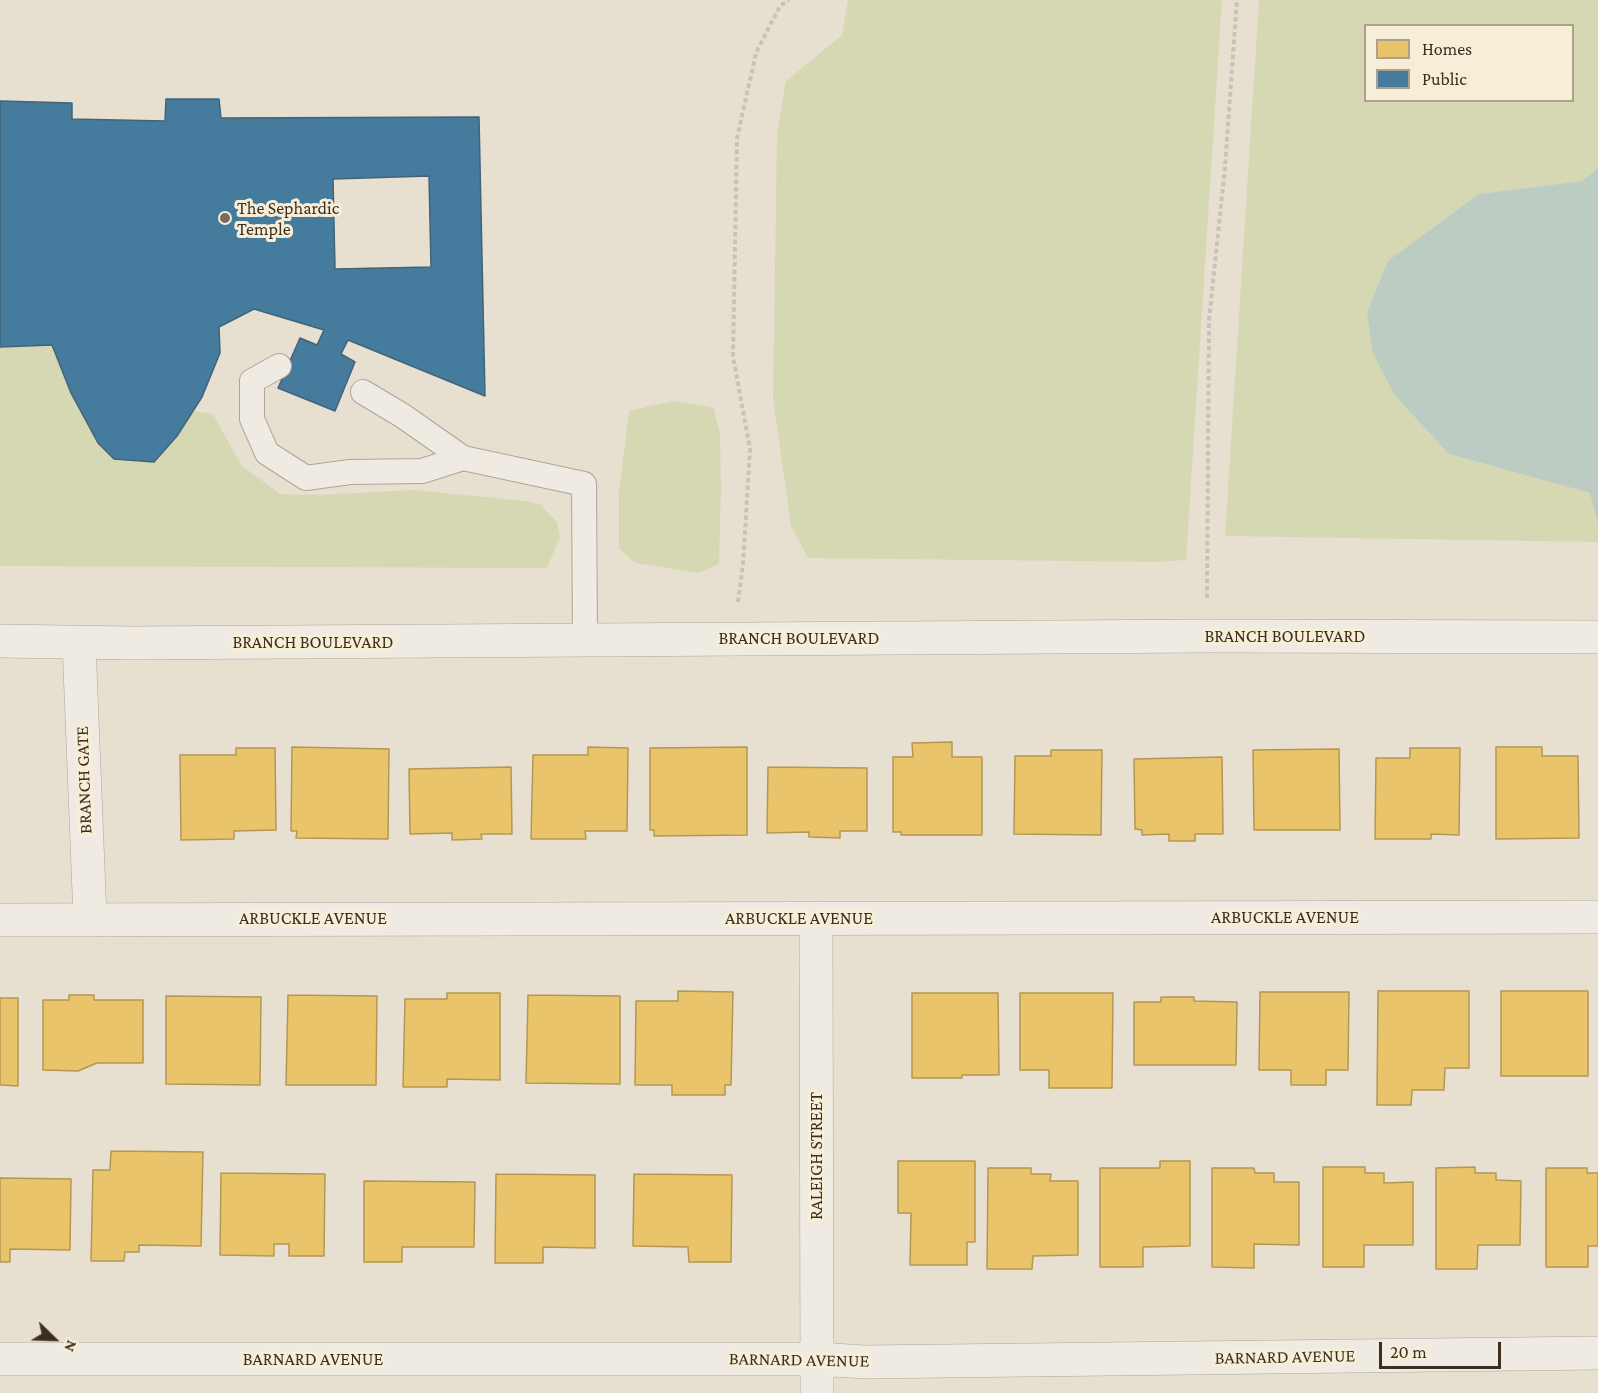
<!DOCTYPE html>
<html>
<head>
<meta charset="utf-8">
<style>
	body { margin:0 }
	#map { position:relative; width:1598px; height:1393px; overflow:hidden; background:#e7e0d1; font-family:"Crimson Pro",serif }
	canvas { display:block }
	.legend { position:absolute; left:1364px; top:24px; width:210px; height:78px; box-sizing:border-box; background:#f7eed8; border:2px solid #ada18e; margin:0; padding:8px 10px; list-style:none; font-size:18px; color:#3d2e20 }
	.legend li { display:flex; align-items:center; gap:12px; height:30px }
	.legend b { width:30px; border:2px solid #ada18e }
	.north { position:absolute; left:24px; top:1309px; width:60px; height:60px; -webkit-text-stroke:4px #f7eed8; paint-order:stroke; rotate:113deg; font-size:16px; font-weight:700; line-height:24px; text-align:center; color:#3d2e20 }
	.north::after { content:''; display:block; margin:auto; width:21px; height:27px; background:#3d2e20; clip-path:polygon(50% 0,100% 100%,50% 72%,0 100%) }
	.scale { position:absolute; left:1379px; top:1342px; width:122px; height:27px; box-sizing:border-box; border:3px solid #3d2e20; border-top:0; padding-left:8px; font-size:18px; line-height:21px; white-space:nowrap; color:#3d2e20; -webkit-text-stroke:4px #f7eed8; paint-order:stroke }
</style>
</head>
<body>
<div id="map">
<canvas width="1598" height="1393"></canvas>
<ul class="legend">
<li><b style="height:16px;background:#e9c46a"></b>Homes</li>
<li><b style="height:16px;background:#457b9d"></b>Public</li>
</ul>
<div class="north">N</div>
<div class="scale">20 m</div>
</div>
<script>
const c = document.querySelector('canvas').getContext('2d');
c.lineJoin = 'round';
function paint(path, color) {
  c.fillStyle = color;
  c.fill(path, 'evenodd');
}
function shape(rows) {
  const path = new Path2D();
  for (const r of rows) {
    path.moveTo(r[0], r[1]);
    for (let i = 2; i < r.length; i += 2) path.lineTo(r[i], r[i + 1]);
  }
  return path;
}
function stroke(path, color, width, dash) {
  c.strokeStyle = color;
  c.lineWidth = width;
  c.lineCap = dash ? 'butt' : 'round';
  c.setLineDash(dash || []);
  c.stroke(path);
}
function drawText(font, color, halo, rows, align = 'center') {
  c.font = font + ' "Crimson Pro",serif';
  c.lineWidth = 6;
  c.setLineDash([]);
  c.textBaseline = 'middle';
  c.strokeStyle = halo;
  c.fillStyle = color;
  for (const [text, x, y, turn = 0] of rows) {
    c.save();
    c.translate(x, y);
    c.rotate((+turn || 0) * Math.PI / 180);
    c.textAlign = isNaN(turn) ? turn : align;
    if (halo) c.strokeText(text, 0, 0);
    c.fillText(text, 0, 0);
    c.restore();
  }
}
paint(shape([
	[848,0,1222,0,1186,560,1158,562,808,558,791,526,773,398,777,135,786,81,842,35],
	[1259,0,1598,0,1598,168,1582,181,1479,194,1395,396,1449,454,1590,493,1598,525,1598,542,1225,536],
	[1366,26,1572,26,1572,100,1366,100],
	[52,345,98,443,114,459,154,462,177,436,194,411,213,414,241,465,280,494,315,495,413,490,525,501,540,504,557,522,560,537,547,568,0,566,0,347],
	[673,401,714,408,720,435,721,489,719,564,699,573,635,563,619,548,619,492,629,411]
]), '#d6d7b3');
paint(shape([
	[1598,168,1598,525,1590,493,1449,454,1395,396,1373,353,1367,313,1388,261,1479,194,1582,181]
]), '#bcccc2');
const homes = shape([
	[952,742,952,757,982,757,982,835,901,835,901,832,893,832,893,757,913,757,912,743,952,742],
	[292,747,389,749,388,839,296,838,297,831,291,831,292,747],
	[588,747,628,748,627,831,585,831,586,839,531,839,533,755,588,755,588,747],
	[747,747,747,835,654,836,654,830,650,830,650,748,747,747],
	[1496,747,1542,747,1542,756,1578,756,1579,838,1496,839,1496,747],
	[236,748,275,748,276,830,234,831,234,839,181,840,180,755,236,755,236,748],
	[1410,748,1460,748,1459,835,1431,834,1431,839,1375,839,1376,758,1410,758,1410,748],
	[1339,749,1340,830,1254,830,1253,750,1339,749],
	[1051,750,1102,750,1101,835,1014,834,1015,756,1051,756,1051,750],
	[1222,757,1223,834,1195,834,1195,841,1169,841,1169,834,1142,835,1142,830,1135,829,1134,759,1222,757],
	[511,767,512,834,481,834,482,839,452,840,452,833,410,834,409,769,511,767],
	[768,767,867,768,867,831,840,831,840,838,809,837,809,832,767,833,768,767],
	[678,991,733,992,731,1085,725,1085,725,1095,672,1095,672,1085,635,1085,636,1001,678,1001,678,991],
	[1378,991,1469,991,1469,1068,1445,1068,1444,1090,1412,1090,1411,1105,1377,1105,1378,991],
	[1501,991,1588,991,1588,1076,1501,1076,1501,991],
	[1260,992,1349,992,1348,1070,1326,1070,1326,1085,1291,1085,1291,1070,1259,1070,1260,992],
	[447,993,500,993,500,1080,447,1079,447,1087,403,1087,405,999,447,999,447,993],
	[912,993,998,993,999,1075,962,1075,962,1078,912,1078,912,993],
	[1020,993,1113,993,1112,1088,1049,1088,1049,1070,1020,1070,1020,993],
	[69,995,94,995,94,1000,143,1000,143,1063,97,1063,78,1071,43,1070,43,1000,69,1000,69,995],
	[288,995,377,996,376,1085,286,1085,288,995],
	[528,995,620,996,620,1084,526,1083,528,995],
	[166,996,261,997,260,1085,166,1084,166,996],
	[1161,997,1194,997,1194,1001,1237,1002,1236,1065,1134,1065,1134,1002,1161,1002,1161,997],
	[0,998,18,998,18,1086,0,1085,0,998],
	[111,1151,203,1152,201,1246,139,1245,139,1252,125,1252,124,1261,91,1261,93,1170,110,1170,111,1151],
	[898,1161,975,1161,975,1242,967,1242,967,1265,910,1265,911,1213,898,1213,898,1161],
	[1160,1161,1190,1161,1190,1246,1143,1247,1143,1267,1100,1267,1100,1168,1160,1168,1160,1161],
	[1323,1167,1365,1167,1365,1173,1384,1173,1384,1183,1413,1182,1413,1245,1364,1245,1364,1267,1323,1267,1323,1167],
	[1475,1167,1475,1173,1496,1173,1496,1180,1521,1181,1520,1245,1478,1245,1477,1269,1436,1269,1436,1168,1475,1167],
	[988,1168,1031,1168,1031,1174,1051,1174,1050,1181,1078,1181,1078,1255,1033,1256,1032,1269,987,1269,988,1168],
	[1212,1168,1254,1168,1255,1173,1274,1173,1274,1182,1299,1182,1299,1245,1254,1244,1254,1268,1212,1267,1212,1168],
	[1546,1168,1587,1168,1587,1173,1598,1173,1598,1246,1588,1246,1588,1267,1546,1267,1546,1168],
	[221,1173,325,1174,324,1256,289,1256,289,1244,274,1244,274,1256,220,1255,221,1173],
	[496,1174,595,1175,595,1248,543,1247,543,1263,495,1263,496,1174],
	[634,1174,732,1175,731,1262,689,1262,688,1247,633,1246,634,1174],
	[0,1178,71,1179,70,1250,10,1249,10,1262,0,1262,0,1178],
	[364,1181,475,1182,474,1247,402,1247,402,1262,364,1262,364,1181]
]);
paint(homes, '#e9c46a');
stroke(homes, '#b59754', 1.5);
const public = shape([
	[166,99,219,99,221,118,479,117,485,396,348,340,341,354,355,362,335,411,278,388,300,338,317,345,324,330,254,309,219,327,220,353,202,397,177,436,154,462,114,459,98,443,71,393,52,345,0,347,0,101,72,103,72,119,165,121,166,99],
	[429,176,431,267,335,269,333,179,429,176]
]);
paint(public, '#457b9d');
stroke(public, '#436478', 1.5);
const service = shape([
	[279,366,252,381,252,419,267,453,306,478,350,472,422,471,463,458],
	[363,392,403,416,463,458,584,484,585,640]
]);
const minor = shape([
	[79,643,90,918],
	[816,918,817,1393],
	[0,920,1598,917],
	[0,1359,817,1359,865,1362,1598,1353]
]);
const tertiary = shape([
	[0,641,132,643,1207,636,1598,637]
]);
stroke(service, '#ada599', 26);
stroke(minor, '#ada599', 34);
stroke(tertiary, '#ada599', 34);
stroke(shape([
	[1207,598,1209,320,1225,167,1237,0],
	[738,602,743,564,750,449,733,356,737,138,756,53,780,6,789,0]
]), '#c8c2b9', 4, [4.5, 3]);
stroke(service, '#efebe3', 24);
stroke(minor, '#efebe3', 33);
stroke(tertiary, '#efebe3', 33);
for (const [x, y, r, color] of [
	[225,218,6,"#786c5e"]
]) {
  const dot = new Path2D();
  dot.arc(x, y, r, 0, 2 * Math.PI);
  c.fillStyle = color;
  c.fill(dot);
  stroke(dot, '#f7eed8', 2);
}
drawText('18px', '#3d2e20', '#f7eed8', [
	["The Sephardic",237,208],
	["Temple",237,229]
], 'left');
drawText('18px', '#3d2e20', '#f7eed8', [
	["BRANCH BOULEVARD",1285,636],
	["BRANCH BOULEVARD",799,638],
	["BRANCH BOULEVARD",313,642],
	["BRANCH GATE",84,780,-92],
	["ARBUCKLE AVENUE",1285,917],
	["ARBUCKLE AVENUE",313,918],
	["ARBUCKLE AVENUE",799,918],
	["RALEIGH STREET",816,1156,-90],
	["BARNARD AVENUE",1285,1357,-1],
	["BARNARD AVENUE",313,1359],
	["BARNARD AVENUE",799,1360,1]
]);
</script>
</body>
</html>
